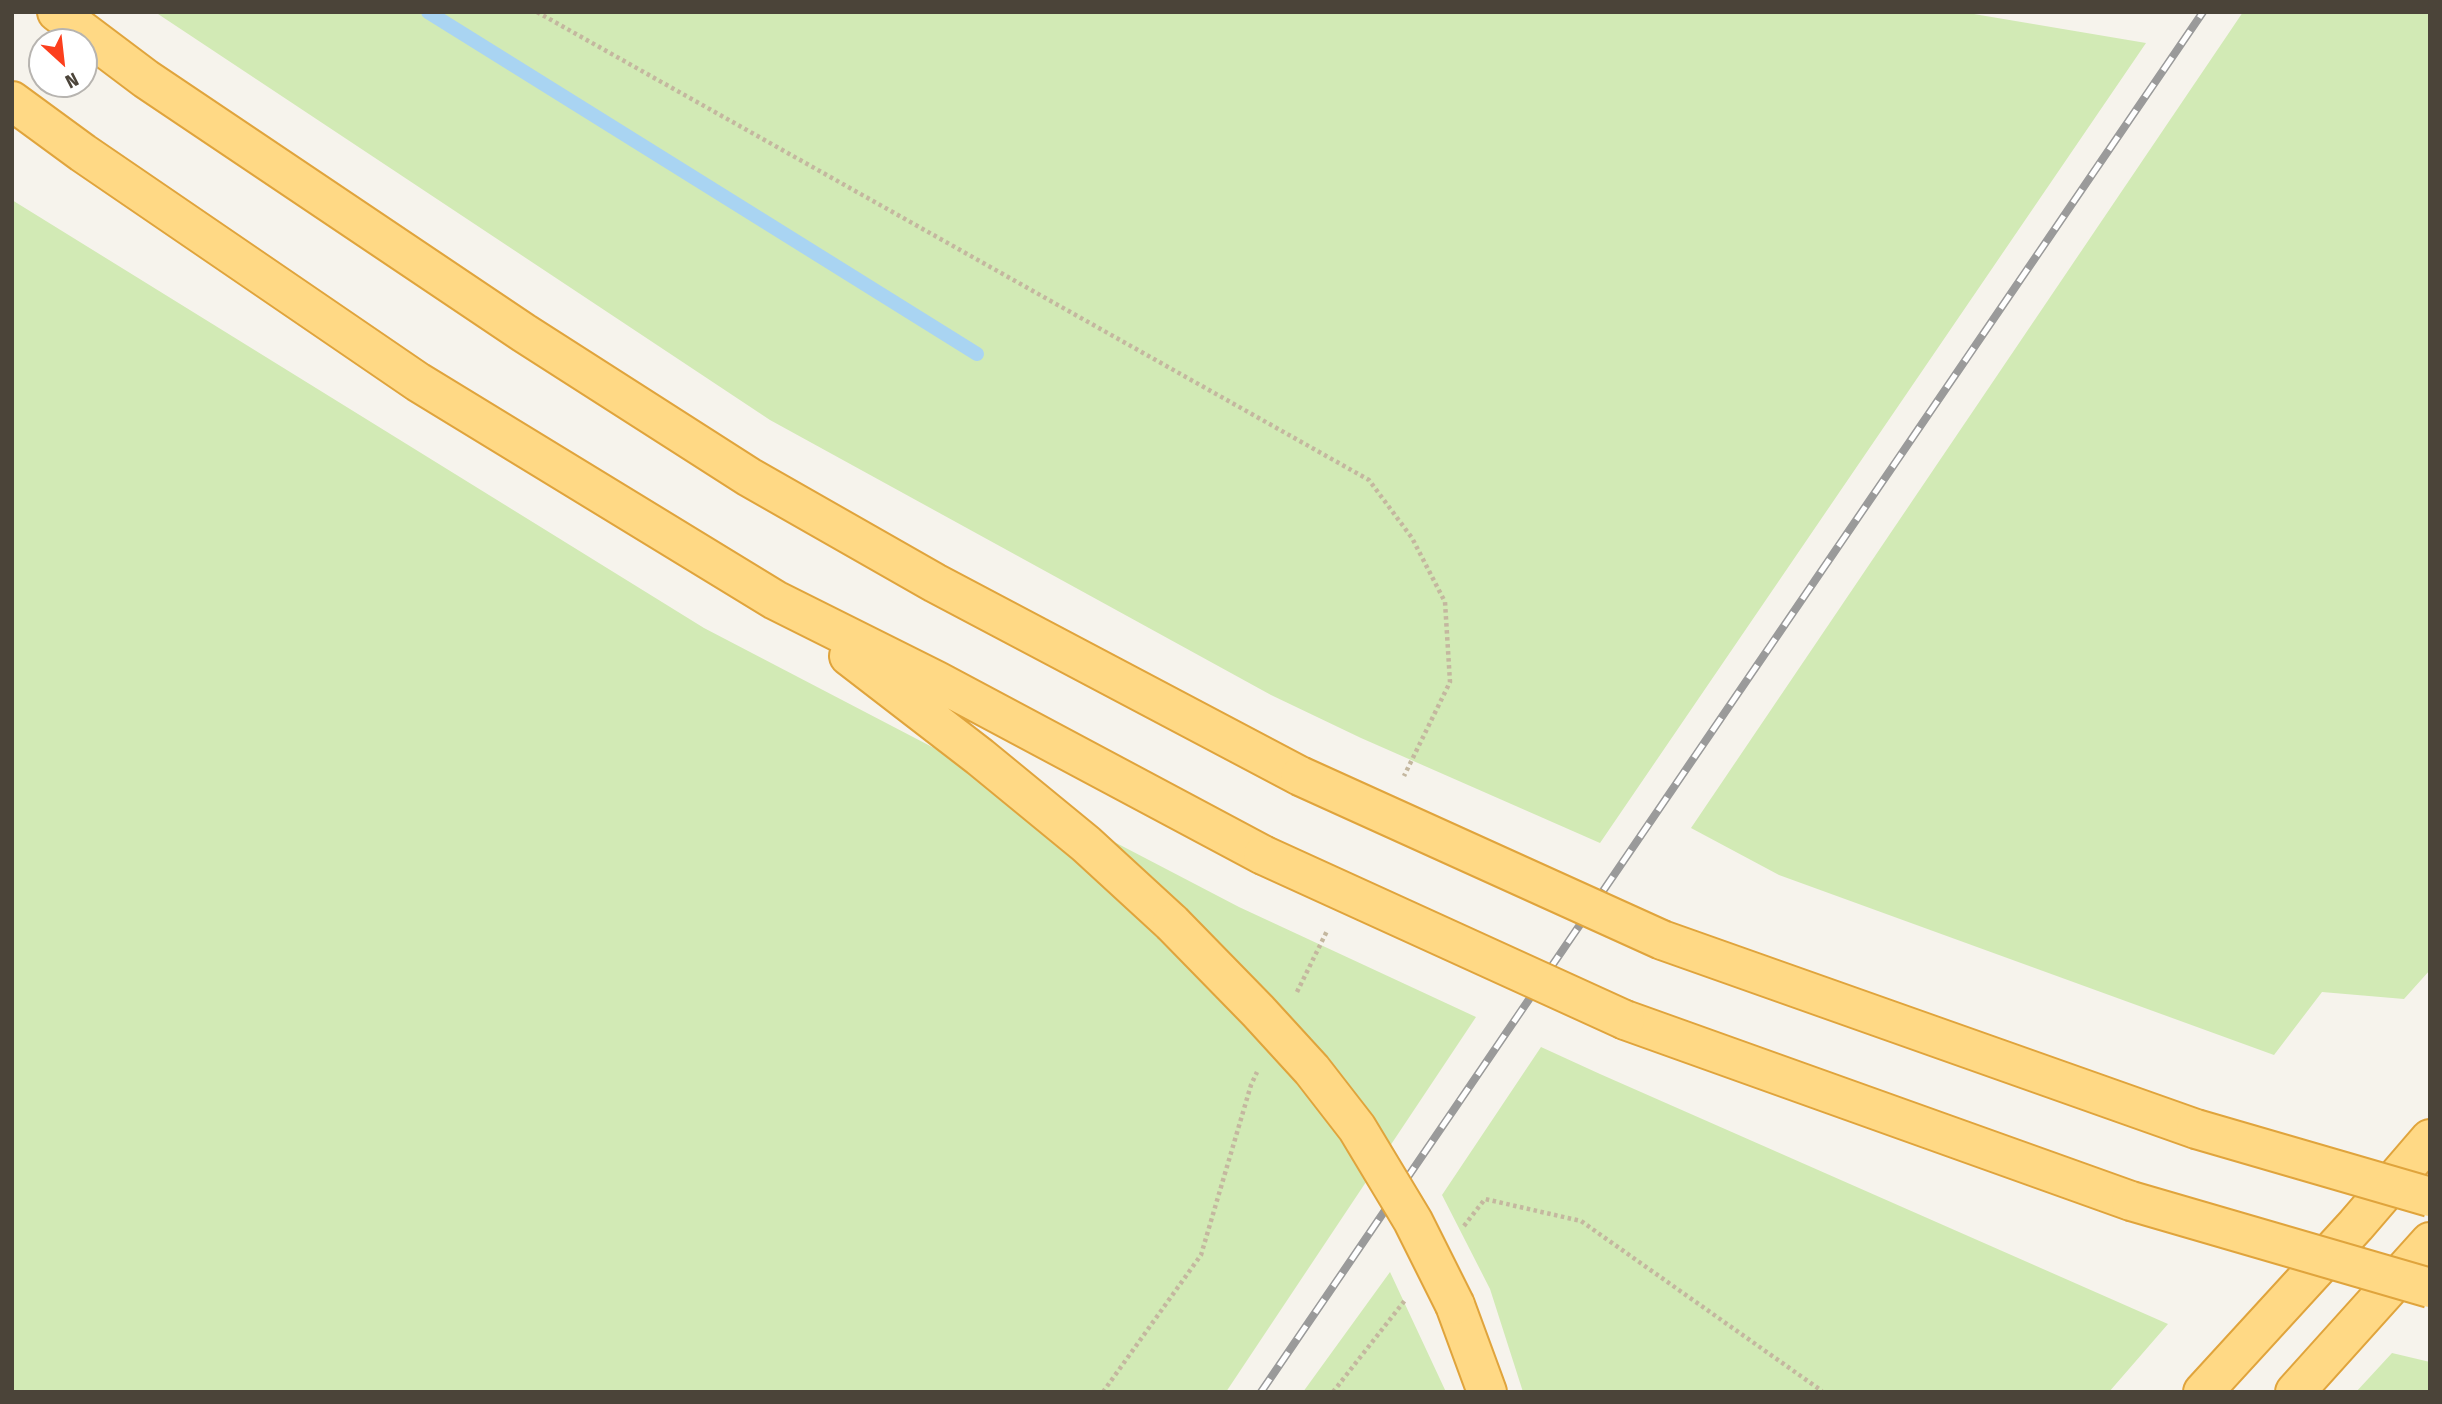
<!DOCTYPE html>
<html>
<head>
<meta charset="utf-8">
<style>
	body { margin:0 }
	#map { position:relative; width:2442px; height:1404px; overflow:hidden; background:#f6f3ec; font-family:"Fira Sans Condensed",sans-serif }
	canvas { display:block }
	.frame { position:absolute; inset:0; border:14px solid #4b4439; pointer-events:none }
	.north { position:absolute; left:28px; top:28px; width:70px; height:70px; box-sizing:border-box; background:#fff; border:2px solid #b7b4b0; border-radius:50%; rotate:153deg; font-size:19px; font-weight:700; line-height:28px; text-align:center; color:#4b4439 }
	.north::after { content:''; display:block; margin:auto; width:24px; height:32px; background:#fc3f1d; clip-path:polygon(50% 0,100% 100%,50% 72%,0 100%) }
</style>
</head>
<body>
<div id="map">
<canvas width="2442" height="1404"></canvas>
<div class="frame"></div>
<div class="north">N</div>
</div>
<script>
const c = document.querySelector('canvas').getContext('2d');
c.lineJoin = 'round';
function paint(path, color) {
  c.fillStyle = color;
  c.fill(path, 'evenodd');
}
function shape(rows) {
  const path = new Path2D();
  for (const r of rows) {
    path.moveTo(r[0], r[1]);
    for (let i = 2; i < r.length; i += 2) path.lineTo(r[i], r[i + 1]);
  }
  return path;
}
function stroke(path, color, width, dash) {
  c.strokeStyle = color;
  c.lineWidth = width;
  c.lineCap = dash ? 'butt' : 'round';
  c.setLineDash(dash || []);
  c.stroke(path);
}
paint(shape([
	[155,12,1962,12,2146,43,1600,843,1361,738,1271,695,770,420],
	[2243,12,2430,12,2430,970,2404,999,2322,992,2274,1055,1779,875,1691,828],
	[12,200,704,628,1239,907,1476,1017,1226,1392,12,1392],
	[1541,1047,1600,1074,2168,1324,2109,1392,1523,1392,1490,1289,1442,1195],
	[1390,1272,1446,1392,1303,1392],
	[2392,1353,2430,1362,2430,1392,2356,1392]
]), '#d2eab5');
stroke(shape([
	[428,12,977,354]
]), '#a9d4f2', 14);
const trunk = shape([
	[57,12,146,79,524,333,749,477,935,583,1300,776],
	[12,101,83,153,418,382,775,600,937,681,1263,855],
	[849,656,980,757,1086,844,1172,923],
	[1662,940,2196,1129],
	[1625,1020,2131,1201],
	[1455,1305,1487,1392],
	[2203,1392,2356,1225,2430,1139],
	[2295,1392,2430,1242]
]);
stroke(trunk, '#e0a43c', 42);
stroke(shape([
	[537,12,1369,480,1412,538,1445,602,1450,682,1404,776],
	[1297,992,1327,931],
	[1464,1226,1485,1199,1581,1221,1822,1391],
	[1103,1392,1201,1255,1251,1085,1257,1072],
	[1333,1392,1406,1299]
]), '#c4b79f', 4.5, [3.5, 3.5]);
stroke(trunk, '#ffd985', 38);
const rail = shape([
	[1261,1392,2203,12]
]);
stroke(rail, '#9a9a9a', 8);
stroke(rail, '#fff', 5, [16]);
const trunkBridge = shape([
	[1300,776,1662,940],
	[1263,855,1625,1020],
	[1172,923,1258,1011,1312,1070,1357,1128,1413,1221,1455,1305],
	[2196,1129,2430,1197],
	[2131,1201,2430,1288]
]);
stroke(trunkBridge, '#e0a43c', 42, []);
stroke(trunkBridge, '#ffd985', 38);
</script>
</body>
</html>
